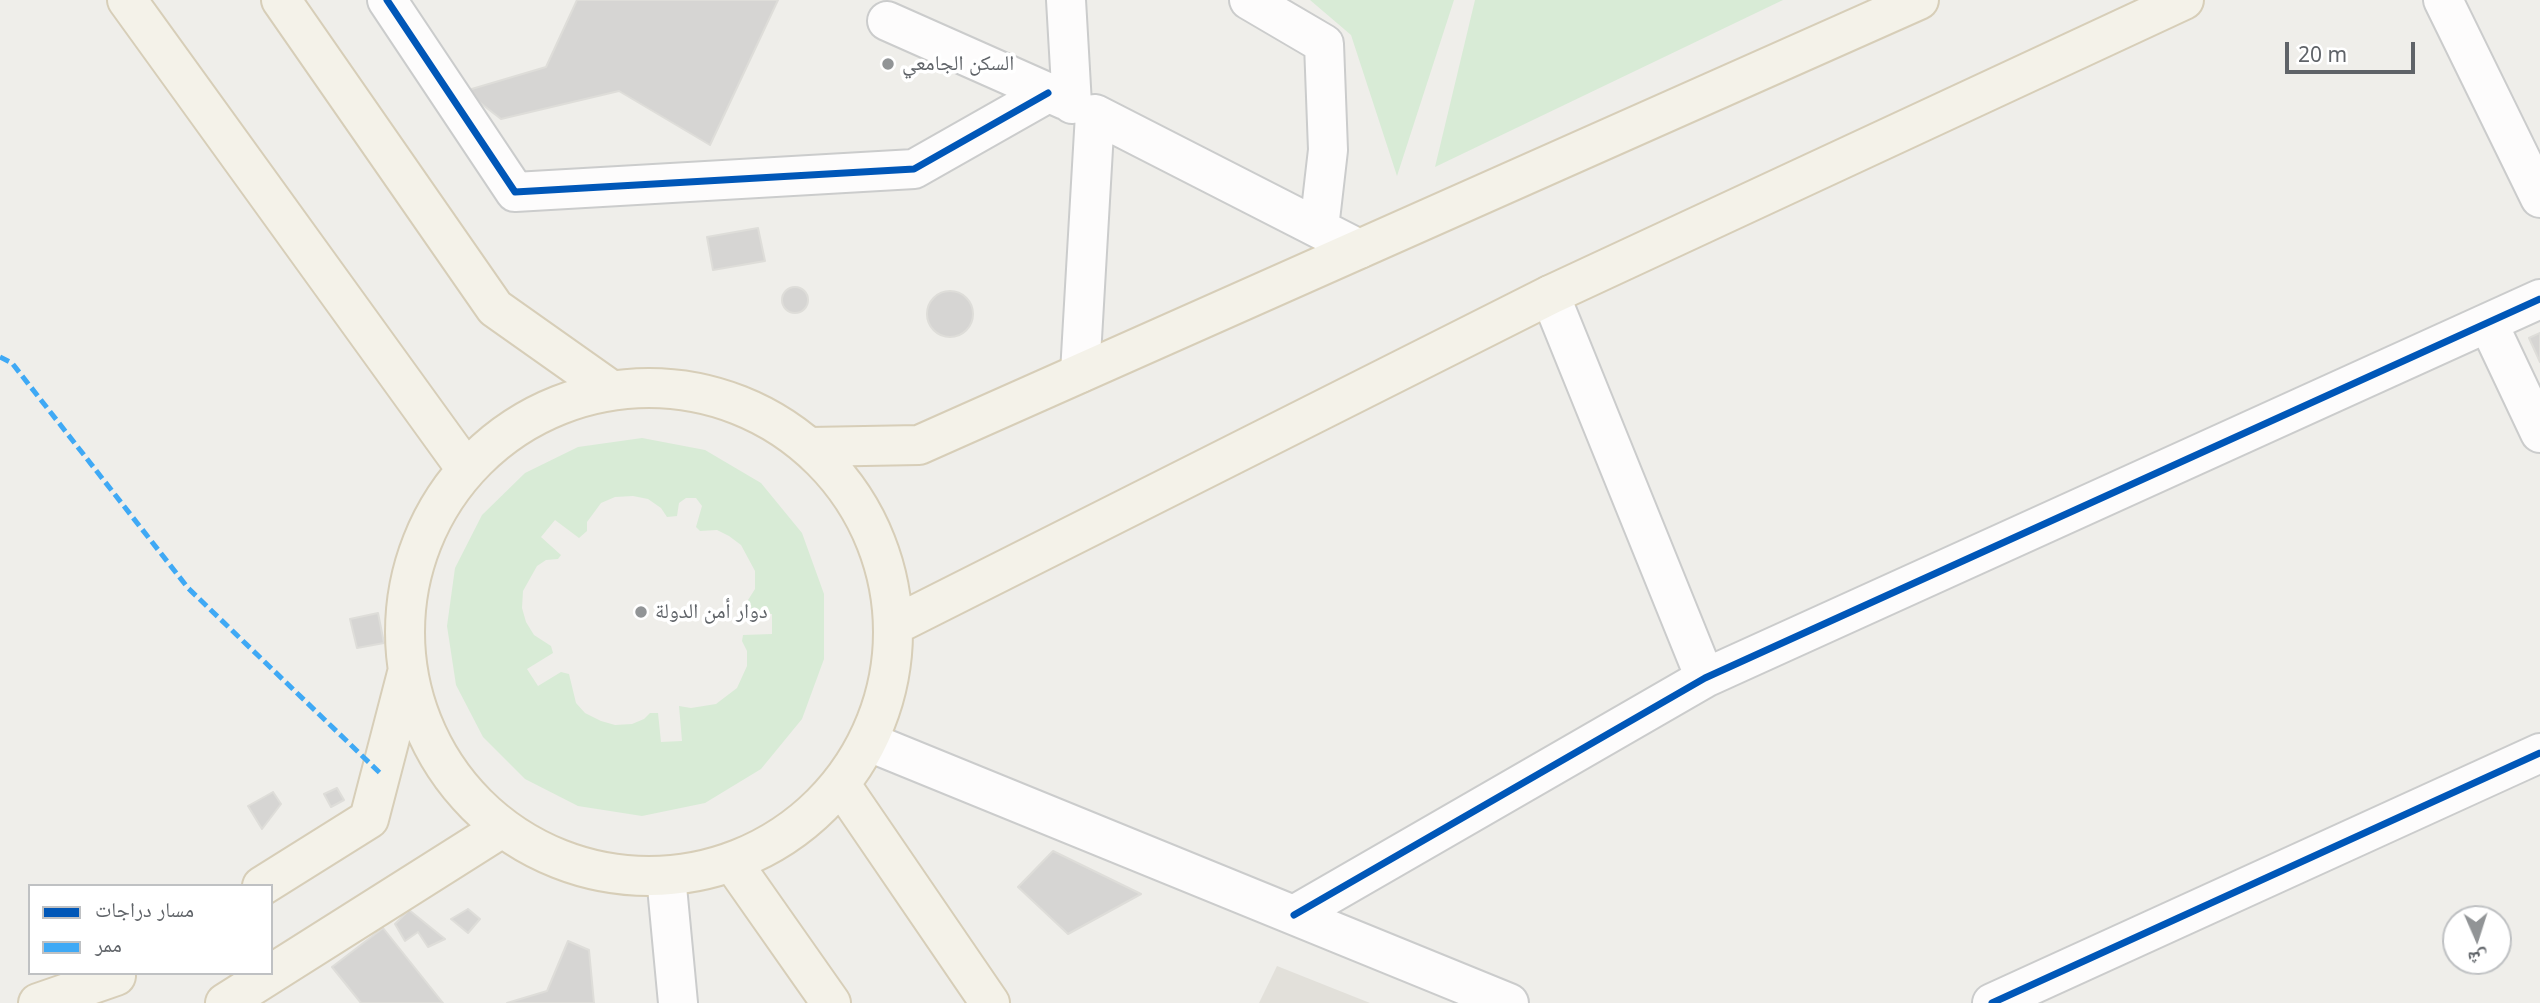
<!DOCTYPE html>
<html>
<head>
<meta charset="utf-8">
<style>
	body { margin:0 }
	#map { position:relative; width:2540px; height:1003px; overflow:hidden; background:#efeeea; font-family:"Noto Sans","Noto Naskh Arabic",sans-serif }
	canvas { display:block }
	.legend { position:absolute; left:28px; top:884px; width:245px; height:91px; box-sizing:border-box; background:#fff; border:2px solid #bfc1c3; margin:0; padding:9px 12px; list-style:none; font-size:21px; color:#5f6368 }
	.legend li { display:flex; align-items:center; gap:14px; height:35px }
	.legend b { width:35px; border:2px solid #bfc1c3 }
	.north { position:absolute; left:2442px; top:905px; width:70px; height:70px; box-sizing:border-box; background:#fff; border:2px solid #bfc1c3; border-radius:50%; rotate:177deg; font-size:19px; font-weight:700; line-height:28px; text-align:center; color:#5f6368 }
	.north::after { content:''; display:block; margin:auto; width:24px; height:32px; background:#919496; clip-path:polygon(50% 0,100% 100%,50% 72%,0 100%) }
	.scale { position:absolute; left:2285px; top:42px; width:130px; height:32px; box-sizing:border-box; border:4px solid #5f6368; border-top:0; padding-left:9px; font-size:21px; line-height:24px; white-space:nowrap; color:#5f6368; -webkit-text-stroke:5px #fff; paint-order:stroke }
</style>
</head>
<body>
<div id="map">
<canvas width="2540" height="1003"></canvas>
<ul class="legend">
<li><b style="height:9px;background:#0057b8"></b>مسار دراجات</li>
<li><b style="height:9px;background:#3fa9f5"></b>ممر</li>
</ul>
<div class="north">ش</div>
<div class="scale">20 m</div>
</div>
<script>
const c = document.querySelector('canvas').getContext('2d');
c.lineJoin = 'round';
function paint(path, color) {
  c.fillStyle = color;
  c.fill(path, 'evenodd');
}
function shape(rows) {
  const path = new Path2D();
  for (const r of rows) {
    if (r.length === 3) {
      path.moveTo(r[0] + r[2], r[1]);
      path.arc(r[0], r[1], r[2], 0, 2 * Math.PI);
      continue;
    }
    path.moveTo(r[0], r[1]);
    for (let i = 2; i < r.length; i += 2) path.lineTo(r[i], r[i + 1]);
  }
  return path;
}
function stroke(path, color, width, dash) {
  c.strokeStyle = color;
  c.lineWidth = width;
  c.lineCap = dash ? 'butt' : 'round';
  c.setLineDash(dash || []);
  c.stroke(path);
}
function drawText(font, color, halo, rows, align = 'center') {
  c.font = font + ' "Noto Sans","Noto Naskh Arabic",sans-serif';
  c.lineWidth = 7;
  c.setLineDash([]);
  c.textBaseline = 'middle';
  c.strokeStyle = halo;
  c.fillStyle = color;
  for (const [text, x, y, turn = 0] of rows) {
    c.save();
    c.translate(x, y);
    c.rotate((+turn || 0) * Math.PI / 180);
    c.textAlign = isNaN(turn) ? turn : align;
    if (halo) c.strokeText(text, 0, 0);
    c.fillText(text, 0, 0);
    c.restore();
  }
}
paint(shape([
	[1277,966,1370,1003,1259,1003]
]), '#e2e0da');
paint(shape([
	[1310,0,1454,0,1397,176,1351,35],
	[1475,0,1783,0,1435,167],
	[642,438,705,450,761,483,802,533,824,594,824,659,802,719,761,769,705,803,642,816,578,806,525,779,483,737,456,685,447,626,455,568,482,515,525,473,578,447],
	[633,496,648,499,661,508,667,517,677,516,679,503,686,498,696,498,702,506,696,527,700,531,717,530,729,536,741,545,755,571,755,589,743,608,747,614,772,614,772,634,743,635,742,641,747,651,747,666,737,688,716,704,691,708,679,706,682,741,661,742,658,713,650,713,644,719,632,724,615,725,601,721,585,713,576,703,569,674,561,672,538,686,527,669,553,653,551,646,534,635,526,622,522,608,523,591,537,566,546,560,558,559,561,555,541,537,555,520,579,538,587,531,587,522,601,503,615,497]
]), '#d8ebd6');
const building = shape([
	[577,0,778,0,710,145,619,91,501,119,465,91,546,67,577,0],
	[758,228,765,261,713,270,707,237,758,228],
	[795,300,13],
	[950,314,23],
	[2540,333,2540,362,2529,338,2540,333],
	[378,613,384,643,357,648,350,619,378,613],
	[337,788,344,800,331,807,324,794,337,788],
	[273,792,281,804,262,829,248,806,273,792],
	[1053,851,1141,894,1068,934,1018,887,1053,851],
	[468,909,480,919,468,933,451,919,468,909],
	[409,910,445,939,428,947,418,932,405,941,395,924,409,910],
	[383,928,443,1003,361,1003,332,967,383,928],
	[568,941,589,950,594,1003,507,1003,547,991,568,941]
]);
paint(building, '#d6d5d3');
stroke(building, '#deddd9', 2);
const minor = shape([
	[387,0,515,192,914,169,1048,93],
	[1066,0,1072,104],
	[1249,0,1324,44,1328,150,1319,228],
	[2443,0,2540,198],
	[887,21,1065,100],
	[1550,295,1705,678],
	[2488,323,2540,433],
	[1080,373,1095,114,1359,249],
	[869,742,1509,1003],
	[666,876,678,1003],
	[1294,915,1705,678,2540,299],
	[1992,1003,2540,753]
]);
const major = shape([
	[127,0,466,469],
	[281,0,495,308,611,390],
	[649,632,244],
	[810,447,919,445,1919,0],
	[895,625,1550,295,2184,0],
	[841,785,990,1003],
	[732,862,831,1003],
	[262,886,369,819,407,673],
	[38,1003,116,976],
	[225,1003,502,828]
]);
stroke(minor, '#cbcccc', 42);
stroke(major, '#d7ceb8', 42);
stroke(minor, '#fdfcfc', 38);
stroke(major, '#f4f2e9', 38);
stroke(shape([
	[0,357,12,363,188,588,381,774]
]), '#3fa9f5', 5, [10, 5]);
stroke(shape([
	[387,0,515,192,914,169,1048,93],
	[1294,915,1705,678,2540,299],
	[1992,1003,2540,753]
]), '#0057b8', 7);
for (const [x, y, r, color] of [
	[888,64,7,"#919496"],
	[641,612,7,"#919496"]
]) {
  const dot = new Path2D();
  dot.arc(x, y, r, 0, 2 * Math.PI);
  c.fillStyle = color;
  c.fill(dot);
  stroke(dot, '#fff', 2.5);
}
drawText('21px', '#5f6368', '#fff', [
	["السكن الجامعي",902,64],
	["دوار أمن الدولة",655,612]
], 'left');
</script>
</body>
</html>
